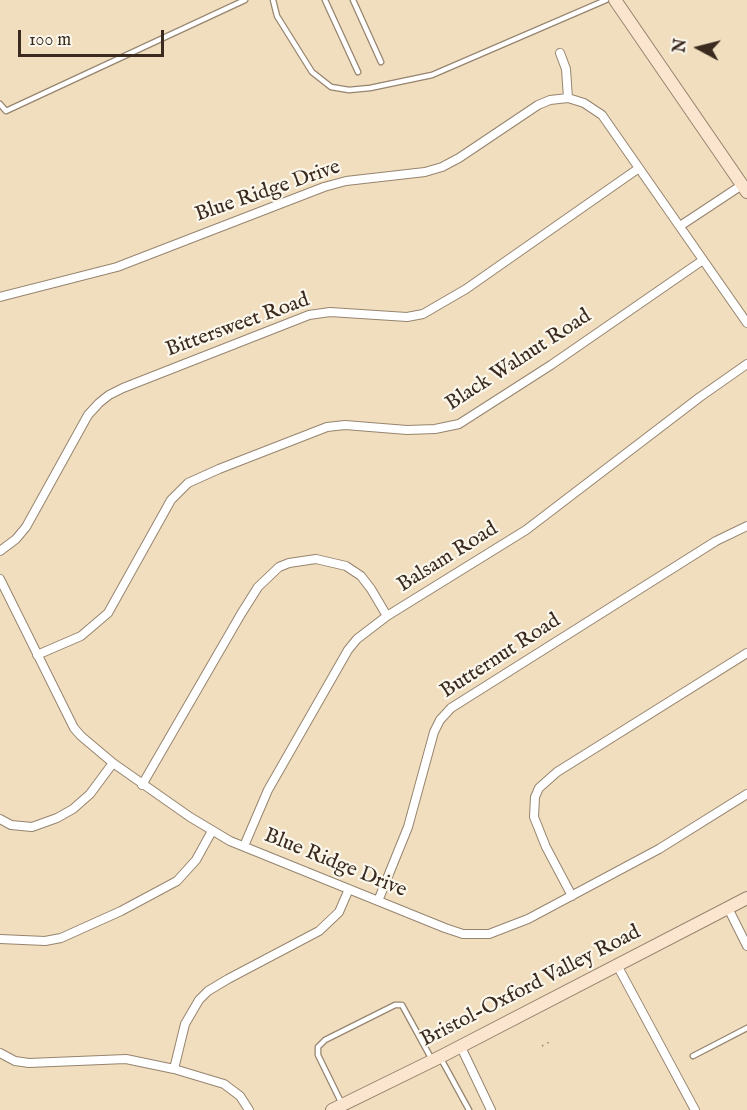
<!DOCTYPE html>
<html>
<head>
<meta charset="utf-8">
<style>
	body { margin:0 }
	#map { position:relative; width:747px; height:1110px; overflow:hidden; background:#f1debf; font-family:"IM FELL English",serif }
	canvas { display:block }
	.north { position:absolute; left:669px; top:18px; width:60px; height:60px; -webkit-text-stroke:4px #fbf7ec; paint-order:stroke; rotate:277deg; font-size:16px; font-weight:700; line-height:24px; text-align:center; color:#3b2a1e }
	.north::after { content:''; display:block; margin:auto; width:21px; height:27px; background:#3b2a1e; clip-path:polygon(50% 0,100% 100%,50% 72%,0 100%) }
	.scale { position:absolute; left:18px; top:30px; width:146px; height:27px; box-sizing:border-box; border:3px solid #3b2a1e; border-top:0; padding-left:8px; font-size:18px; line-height:21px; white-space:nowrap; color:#3b2a1e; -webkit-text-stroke:4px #fbf7ec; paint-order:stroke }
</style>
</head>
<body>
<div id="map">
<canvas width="747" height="1110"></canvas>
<div class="north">N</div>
<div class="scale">100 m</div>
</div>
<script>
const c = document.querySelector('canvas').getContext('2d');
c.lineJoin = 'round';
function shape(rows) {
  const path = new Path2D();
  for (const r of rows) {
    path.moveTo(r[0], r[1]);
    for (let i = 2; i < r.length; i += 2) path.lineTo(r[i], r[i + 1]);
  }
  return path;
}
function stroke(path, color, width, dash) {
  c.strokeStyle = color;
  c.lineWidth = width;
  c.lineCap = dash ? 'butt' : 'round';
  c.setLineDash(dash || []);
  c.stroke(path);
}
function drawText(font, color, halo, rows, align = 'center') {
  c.font = font + ' "IM FELL English",serif';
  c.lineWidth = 4.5;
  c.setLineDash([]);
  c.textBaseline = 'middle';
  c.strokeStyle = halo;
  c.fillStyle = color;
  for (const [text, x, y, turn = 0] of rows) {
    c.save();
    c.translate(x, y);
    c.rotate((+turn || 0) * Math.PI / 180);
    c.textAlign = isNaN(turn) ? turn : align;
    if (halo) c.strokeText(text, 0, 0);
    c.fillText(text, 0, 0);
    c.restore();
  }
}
const service = shape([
	[273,0,277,16,312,72,331,87,349,90,370,88,432,75,606,0],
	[325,0,358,72],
	[353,0,381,62],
	[0,104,6,111,245,0],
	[693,1056,747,1028],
	[440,1057,469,1110],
	[341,1102,318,1055,318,1047,325,1040,395,1005,402,1005,431,1058]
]);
const minor = shape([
	[560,53,566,69,568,98],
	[680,226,742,185],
	[0,297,117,267,324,187,346,181,425,172,442,167,459,158,538,105,550,100,568,98,584,103,602,115,747,323],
	[0,551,16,539,26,527,88,415,99,403,109,395,123,388,309,315,330,312,407,317,423,314,466,289,639,168],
	[0,579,74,728,81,736,113,763,190,817,230,841,445,928,463,934,489,934,528,919,659,849,747,794],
	[37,655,81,636,108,613,171,500,188,483,219,469,327,427,345,425,407,430,435,429,459,424,551,365,703,260],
	[142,785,241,614,258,587,279,567,289,563,316,559,346,566,361,576,371,589,387,616],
	[0,819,11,825,32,827,57,818,73,809,90,794,113,763],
	[244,846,268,790,348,650,357,639,387,616,526,530,700,397,747,364],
	[572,896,546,847,534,817,535,797,539,788,557,772,747,653],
	[378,901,408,827,434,732,440,720,451,708,716,541,747,526],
	[728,908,747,946],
	[0,939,45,941,61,938,121,911,177,881,196,860,212,831],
	[617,965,695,1110],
	[460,1045,491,1110],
	[0,1053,15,1061,29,1063,126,1059,174,1069,224,1084,240,1096,249,1110],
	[174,1069,185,1024,199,1000,208,991,228,979,319,931,339,912,349,889]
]);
const secondary = shape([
	[615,0,747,192],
	[332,1110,440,1057,747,898]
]);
stroke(service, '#96846e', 7);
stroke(minor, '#96846e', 10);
stroke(secondary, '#96846e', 14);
stroke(shape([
	[542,1046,551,1041]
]), '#96846e', 1.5, [1.5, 4.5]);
stroke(service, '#fff', 4.5);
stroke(minor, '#fff', 8);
stroke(secondary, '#fce5cf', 12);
drawText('21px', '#3b2a1e', '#fbf7ec', [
	["Blue Ridge Drive",268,192,-19],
	["Bittersweet Road",238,326,-20],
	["Black Walnut Road",519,361,-33],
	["Balsam Road",448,558,-32],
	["Butternut Road",501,657,-33],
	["Blue Ridge Drive",335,864,22],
	["Bristol-Oxford Valley Road",531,987,-27]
]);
</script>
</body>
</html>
